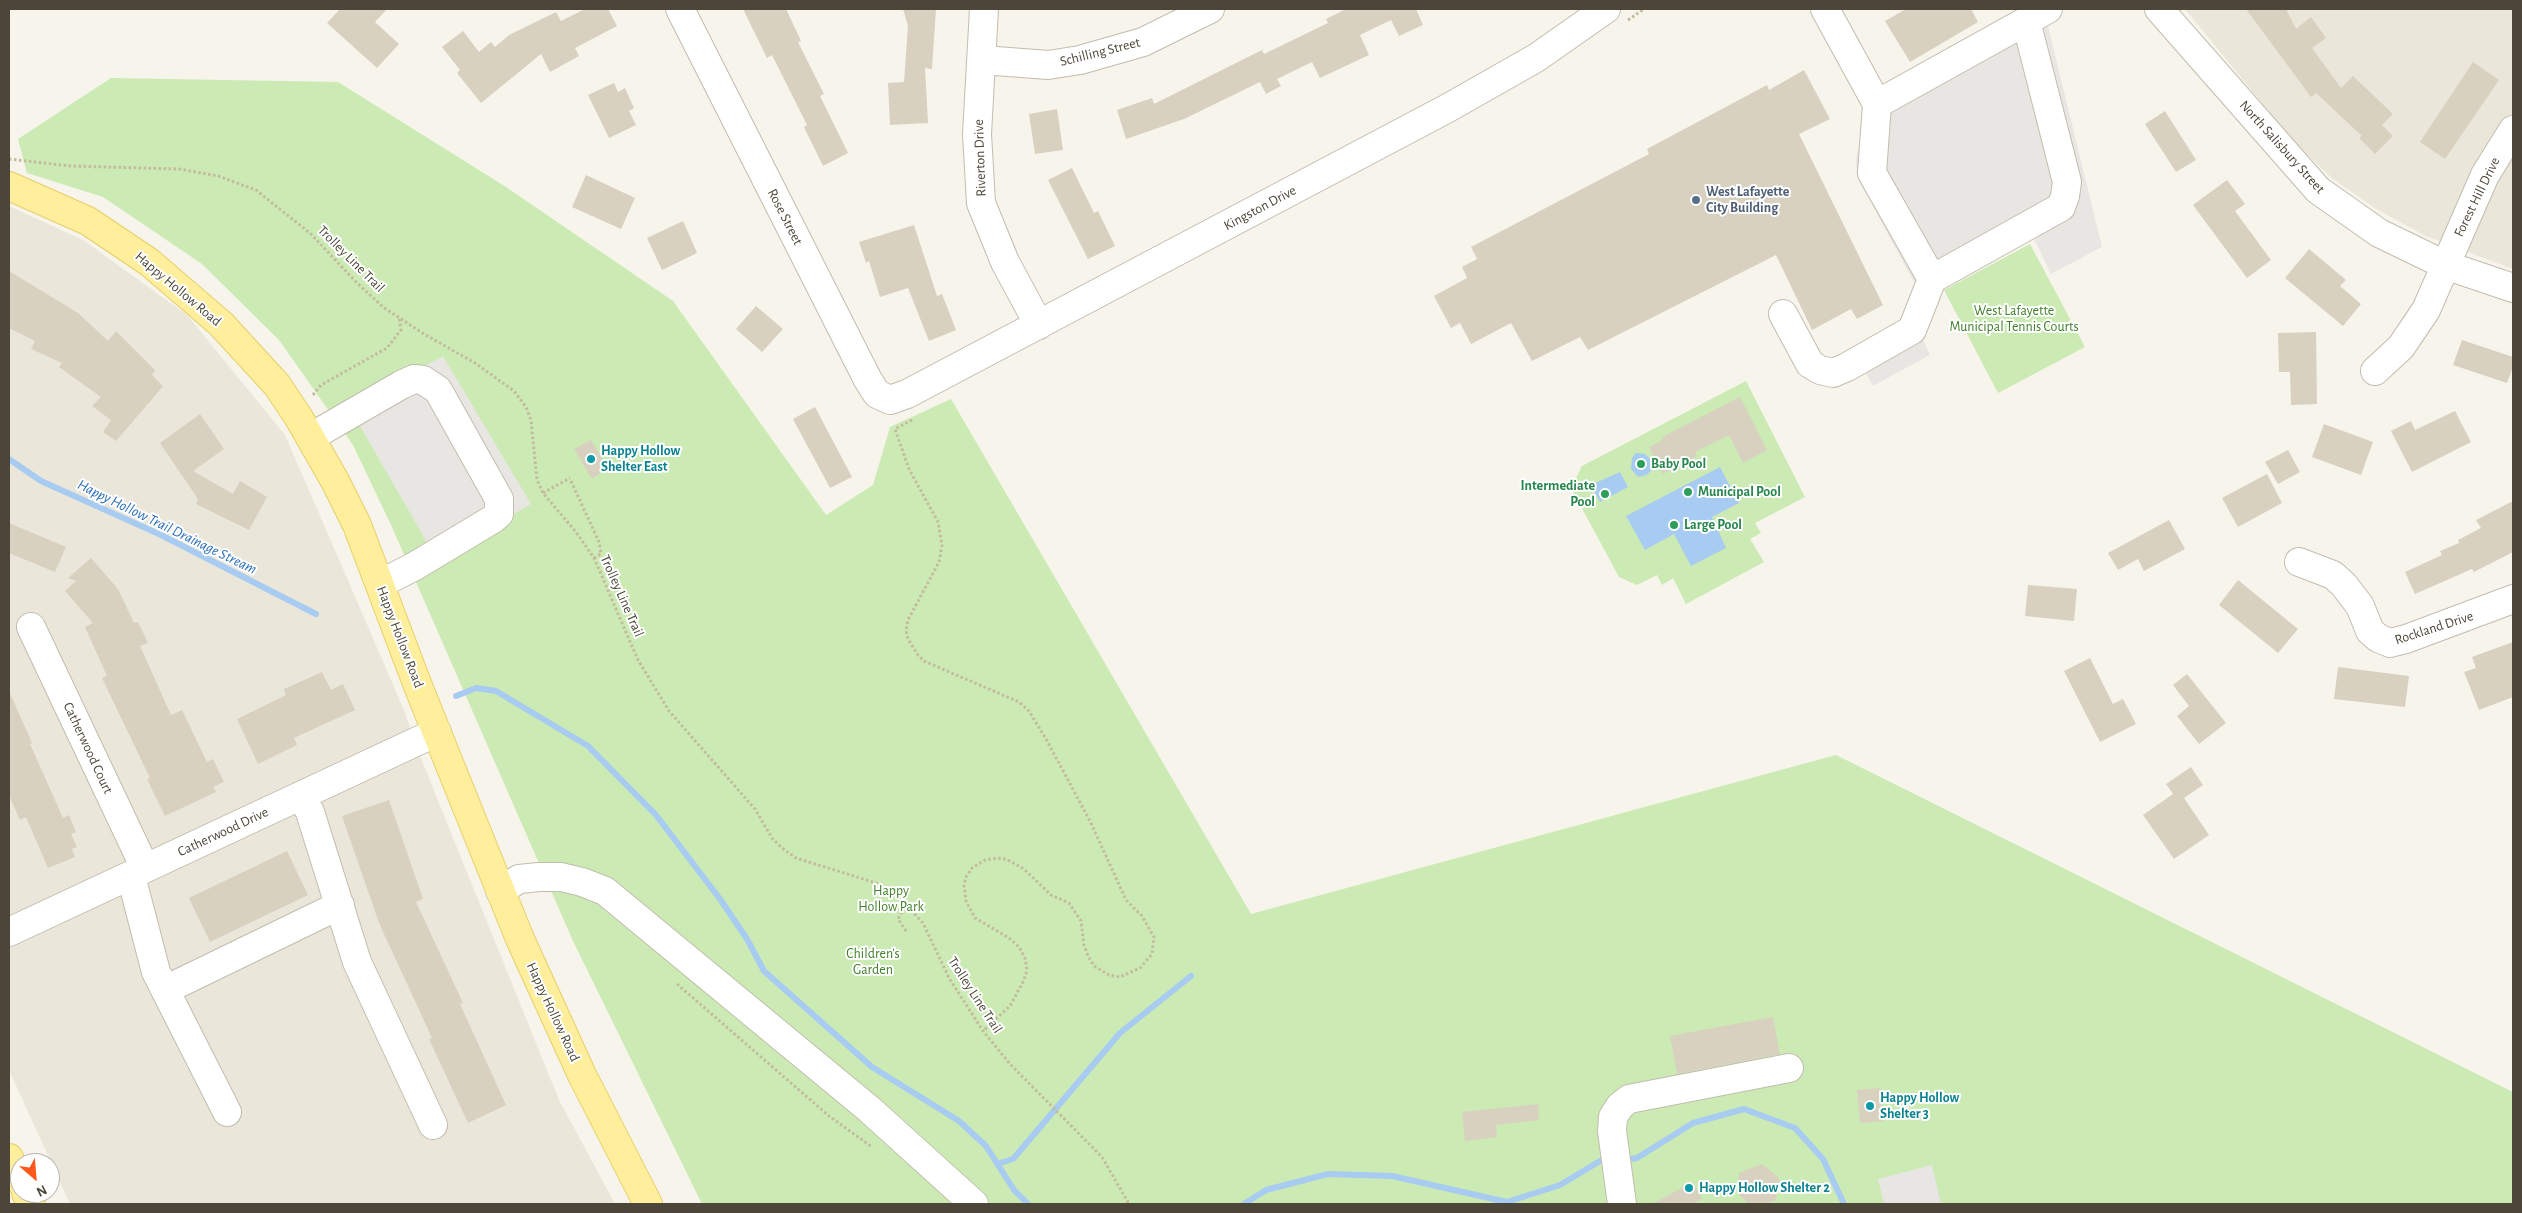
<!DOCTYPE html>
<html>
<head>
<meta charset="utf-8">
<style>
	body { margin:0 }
	#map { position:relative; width:2522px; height:1213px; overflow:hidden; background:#f6f4eb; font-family:"Alegreya Sans",sans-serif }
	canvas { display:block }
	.frame { position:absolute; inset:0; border:10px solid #4b4638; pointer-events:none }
	.north { position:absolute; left:10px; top:1153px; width:50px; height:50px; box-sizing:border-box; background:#fff; border:1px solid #b7b5af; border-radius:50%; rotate:153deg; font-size:14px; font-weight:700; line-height:20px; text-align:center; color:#4b4638 }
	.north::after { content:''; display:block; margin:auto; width:18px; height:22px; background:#fd571b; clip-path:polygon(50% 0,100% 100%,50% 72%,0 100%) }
</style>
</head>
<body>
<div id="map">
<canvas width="2522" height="1213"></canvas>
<div class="frame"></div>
<div class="north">N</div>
</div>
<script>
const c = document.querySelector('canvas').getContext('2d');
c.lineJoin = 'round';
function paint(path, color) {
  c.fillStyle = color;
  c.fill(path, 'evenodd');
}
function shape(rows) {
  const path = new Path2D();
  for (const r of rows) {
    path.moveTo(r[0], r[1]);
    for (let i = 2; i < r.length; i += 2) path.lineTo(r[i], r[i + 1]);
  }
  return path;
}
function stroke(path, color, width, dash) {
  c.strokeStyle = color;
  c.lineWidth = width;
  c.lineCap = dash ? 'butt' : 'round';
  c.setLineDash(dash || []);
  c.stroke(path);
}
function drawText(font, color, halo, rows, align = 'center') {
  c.font = font + ' "Alegreya Sans",sans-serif';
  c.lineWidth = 4;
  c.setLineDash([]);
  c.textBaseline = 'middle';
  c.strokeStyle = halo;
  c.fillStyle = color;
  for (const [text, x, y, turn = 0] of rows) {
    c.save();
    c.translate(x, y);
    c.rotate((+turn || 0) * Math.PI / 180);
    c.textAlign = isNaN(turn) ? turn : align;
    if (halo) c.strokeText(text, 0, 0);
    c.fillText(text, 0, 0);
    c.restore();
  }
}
paint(shape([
	[2185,9,2513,9,2513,269,2426,236,2378,210,2333,179,2294,142],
	[9,206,83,240,187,315,285,435,404,710,422,761,559,1100,615,1204,70,1204,9,1070]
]), '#eae6d9');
paint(shape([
	[111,78,338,82,506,187,673,301,826,515,873,485,890,427,951,399,1251,914,1836,755,2513,1092,2513,1204,702,1204,573,941,392,527,353,445,279,340,202,264,103,197,27,173,18,139],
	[2030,244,2085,347,1998,393,1944,290],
	[1746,381,1805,497,1755,523,1761,533,1750,539,1764,562,1686,604,1673,578,1662,585,1657,575,1637,585,1619,577,1571,488,1582,466]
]), '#cceab4');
paint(shape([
	[2047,22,2102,247,2051,274,2032,235,1933,290,1921,336,1930,355,1873,386,1854,351,1918,316,1921,295,1857,177,1856,160,1864,123],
	[443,356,531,504,437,560,349,407],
	[1932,1165,1941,1204,1884,1204,1878,1179]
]), '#e8e6e2');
paint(shape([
	[1636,453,1645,454,1650,459,1652,470,1646,475,1638,477,1631,469,1632,458],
	[1720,467,1739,503,1712,517,1726,548,1691,566,1674,534,1645,550,1626,516],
	[1620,472,1628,487,1600,502,1591,485]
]), '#a8cbf2');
stroke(shape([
	[9,459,41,481,161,535,316,614],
	[456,696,476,688,496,691,588,746,656,815,720,899,747,939,764,971,872,1067,959,1121,986,1146,1014,1190,1028,1204],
	[1623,1160,1637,1158,1693,1123,1744,1109,1795,1128,1823,1159,1844,1204],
	[997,1164,1013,1159,1120,1033,1191,976],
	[1244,1204,1266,1190,1328,1174,1392,1176,1507,1202,1560,1185,1600,1161,1611,1161]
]), '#a8cbf2', 6);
paint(shape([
	[340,9,387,9,375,22,399,44,377,68,327,23],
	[585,9,608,9,617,26,575,48,579,56,550,72,541,54,481,103,457,73,460,70,442,47,463,31,479,52,491,42,495,47,509,35,556,12,561,21],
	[743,9,786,9,801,41,798,42,824,94,820,96,848,153,823,166,804,127,807,125,772,55,767,58],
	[903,9,936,9,932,69,925,68,928,123,890,125,888,83,904,82,908,26],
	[1346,9,1416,9,1423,25,1399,36,1391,20,1360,35,1369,55,1320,78,1312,62,1277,79,1281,86,1266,94,1260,82,1184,119,1126,139,1117,110,1152,98,1154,104,1262,50,1264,54,1328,23,1326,19],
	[1906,9,1971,9,1978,22,1910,62,1885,21],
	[2246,9,2286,9,2296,29,2311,17,2326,38,2312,48,2341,88,2353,76,2393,114,2382,125,2393,136,2375,154,2359,138,2362,136,2316,93,2311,97],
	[2473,62,2499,80,2445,159,2420,142],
	[1804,70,1830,119,1799,134,1883,305,1857,319,1851,309,1812,330,1776,255,1588,350,1580,337,1532,361,1511,323,1471,344,1460,323,1451,328,1434,296,1467,278,1462,267,1477,259,1471,247,1649,154,1647,149,1767,85,1769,90],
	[614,83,618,92,625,88,634,108,629,111,636,125,609,138,588,95],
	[1057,109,1063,150,1035,154,1029,114],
	[2165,111,2196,160,2176,172,2145,124],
	[1072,168,1094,213,1098,211,1115,246,1088,259,1048,180],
	[586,175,635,198,621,229,572,207],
	[2227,180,2245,204,2235,211,2271,260,2247,278,2193,205],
	[683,221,697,253,662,270,647,238],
	[914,225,937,296,942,294,956,330,929,341,908,288,880,297,869,261,866,263,859,242],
	[2309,249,2346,280,2340,286,2361,304,2343,326,2285,278],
	[9,271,78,313,108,341,116,331,155,370,152,375,163,386,148,404,145,404,147,405,116,441,103,432,111,420,92,406,101,397,59,367,62,363,31,349,35,341,9,328],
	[756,306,783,329,762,352,736,329],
	[2316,332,2317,404,2291,405,2290,372,2279,372,2278,333],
	[2462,340,2513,357,2513,367,2507,383,2453,365],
	[1740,397,1767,450,1743,463,1729,435,1695,452,1697,456,1663,474,1649,447,1663,440,1662,437],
	[815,407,852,477,830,488,793,419],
	[2455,411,2471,442,2412,472,2391,431,2411,421,2415,430],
	[200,414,224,449,193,471,233,494,240,481,267,497,249,530,196,504,198,499,160,443],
	[2324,424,2373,442,2361,475,2312,457],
	[591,440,608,468,592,479,574,449],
	[2288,450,2300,472,2278,484,2265,462],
	[2267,474,2282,503,2238,527,2222,498],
	[2513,501,2513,552,2474,572,2472,569,2415,594,2405,572,2442,555,2440,551,2459,543,2458,540,2481,528,2476,520],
	[2169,520,2185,549,2144,571,2138,559,2118,570,2108,553],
	[9,523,66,547,55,572,9,553],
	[91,558,118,589,134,623,138,622,148,643,140,646,171,715,182,710,207,762,213,759,224,782,213,787,216,792,165,816,147,779,150,778,102,678,107,676,85,627,93,623,65,591,76,581,68,578],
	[2238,580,2298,629,2278,653,2219,605],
	[2028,585,2077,589,2074,621,2025,616],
	[2513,642,2513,697,2479,710,2464,672,2476,668,2472,657],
	[2090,658,2113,704,2123,699,2136,724,2100,742,2064,671],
	[2338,667,2409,676,2405,707,2334,699],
	[322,672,331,690,343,684,355,710,294,738,297,745,258,764,237,719,286,695,284,689],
	[2187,674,2226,723,2199,744,2177,716,2189,706,2173,685],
	[9,691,32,743,30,744,63,818,69,815,76,832,71,834,77,847,72,849,75,857,48,868,26,817,20,820,9,795],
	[2191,767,2203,785,2184,798,2209,835,2174,859,2143,815,2173,794,2166,784],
	[389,800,423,899,416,902,463,1003,460,1004,506,1105,468,1123,429,1039,432,1038,379,923,342,816],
	[287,851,308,895,210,942,189,898],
	[1773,1017,1780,1054,1677,1074,1670,1036],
	[1880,1088,1883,1121,1860,1123,1857,1090],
	[1538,1104,1539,1120,1496,1125,1497,1137,1465,1141,1462,1112],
	[1762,1164,1779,1178,1776,1200,1765,1204,1749,1204,1737,1193,1739,1173],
	[1693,1182,1702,1199,1692,1204,1652,1204]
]), '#d8d1c0');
const minor = shape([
	[680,9,868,380,877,394,890,400,907,394,1448,108,1536,58,1606,9],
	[984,9,977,134,981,203,1005,262,1039,325],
	[1825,9,1877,104,2048,9],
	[2159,9,2318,190,2379,233,2445,265,2513,288],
	[983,60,1048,65,1080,60,1143,42,1210,9],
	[1877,104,1872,173,1932,279,2061,207,2065,196,2067,182,2026,21],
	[1783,314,1810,364,1820,370,1833,373,1847,367,1912,330,1932,279],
	[2375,371,2401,347,2426,310,2485,175,2513,130],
	[311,437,401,385,414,379,423,380,438,390,499,499,499,514,493,519,415,566,380,584],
	[2299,562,2333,575,2344,585,2360,606,2370,631,2378,638,2390,643,2406,639,2513,599],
	[31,627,145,868],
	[301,796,310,812,357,962,433,1125],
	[131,876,156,972,227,1112],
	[500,891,519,879,539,877,561,877,582,882,605,891,869,1109,974,1204],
	[9,932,437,732],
	[165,990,340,905],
	[1622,1204,1612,1131,1613,1117,1620,1106,1629,1099,1789,1068]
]);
const major = shape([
	[9,186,88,221,149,262,221,324,277,385,299,418,335,481,357,525,418,686,520,939,582,1075,648,1204],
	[9,1158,20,1181],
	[26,1193,31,1204]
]);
stroke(minor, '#c2bdad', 30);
stroke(major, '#e7cf68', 30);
stroke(shape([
	[1628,20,1644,9],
	[9,159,70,166,179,169,218,176,256,190,311,234,356,282,383,307,424,334,475,363,514,391,526,407,531,420,537,480,543,493,576,532,594,558,638,660,669,711,755,809,772,838,782,848,796,858,876,883,906,905,923,923,949,978,983,1031,1010,1064,1102,1157,1129,1204],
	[313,395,321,385,387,348,401,330,399,317],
	[912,420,895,429,909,469,938,522,942,545,939,562,908,620,906,630,908,639,918,655,924,661,1019,702,1029,711,1046,739,1091,823,1126,900,1142,916,1154,937,1152,954,1140,968,1120,977,1109,975,1094,966,1088,956,1084,945,1081,921,1069,903,1051,895,1024,869,1006,859,997,858,985,860,972,868,966,877,964,885,966,901,975,918,1009,938,1019,947,1025,958,1027,970,1024,980,1010,1006,983,1031],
	[571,481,599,542,601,554,594,558],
	[543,493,570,478],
	[906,931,898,919,906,905],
	[677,984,829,1116,872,1147]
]), '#c4bb9e', 3, [2.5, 2.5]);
stroke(minor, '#fff', 28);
stroke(major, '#ffee9b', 28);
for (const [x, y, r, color] of [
	[1696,200,5,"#5c6f8a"],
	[591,459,5,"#0f9aa8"],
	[1641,464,5,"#2e9e5b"],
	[1688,492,5,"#2e9e5b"],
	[1605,494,5,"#2e9e5b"],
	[1674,525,5,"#2e9e5b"],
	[1870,1106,5,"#0f9aa8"],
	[1689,1188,5,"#0f9aa8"]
]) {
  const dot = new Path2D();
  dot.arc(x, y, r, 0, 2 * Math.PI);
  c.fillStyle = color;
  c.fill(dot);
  stroke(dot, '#fff', 2);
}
drawText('14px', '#4b4638', '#fff', [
	["Schilling Street",1100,52,-14],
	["North Salisbury Street",2282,147,48],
	["Riverton Drive",980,158,-92],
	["Forest Hill Drive",2477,197,-64],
	["Kingston Drive",1260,208,-28],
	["Rose Street",785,217,63],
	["Trolley Line Trail",351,259,45],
	["Happy Hollow Road",178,289,40],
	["Trolley Line Trail",622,596,66],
	["Rockland Drive",2434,628,-18],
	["Happy Hollow Road",400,637,69],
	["Catherwood Court",88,748,65],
	["Catherwood Drive",223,832,-25],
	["Trolley Line Trail",975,995,57],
	["Happy Hollow Road",553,1012,65]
]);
drawText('bold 14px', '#4e5e75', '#fff', [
	["West Lafayette",1706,192],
	["City Building",1706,208]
], 'left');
drawText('14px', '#407f29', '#fff', [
	["West Lafayette",2014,311],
	["Municipal Tennis Courts",2014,327],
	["Happy",891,891],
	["Hollow Park",891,907],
	["Children's",873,954],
	["Garden",873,970]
]);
drawText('bold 14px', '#0d838f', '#fff', [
	["Happy Hollow",601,451],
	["Shelter East",601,467],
	["Happy Hollow",1880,1098],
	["Shelter 3",1880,1114],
	["Happy Hollow Shelter 2",1699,1188]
], 'left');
drawText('bold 14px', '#27864d', '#fff', [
	["Baby Pool",1651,464],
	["Intermediate",1595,486,"right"],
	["Pool",1595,502,"right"],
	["Municipal Pool",1698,492],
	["Large Pool",1684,525]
], 'left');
drawText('italic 15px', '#2e6fba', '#fff', [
	["Happy Hollow Trail Drainage Stream",167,527,26]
]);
</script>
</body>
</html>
